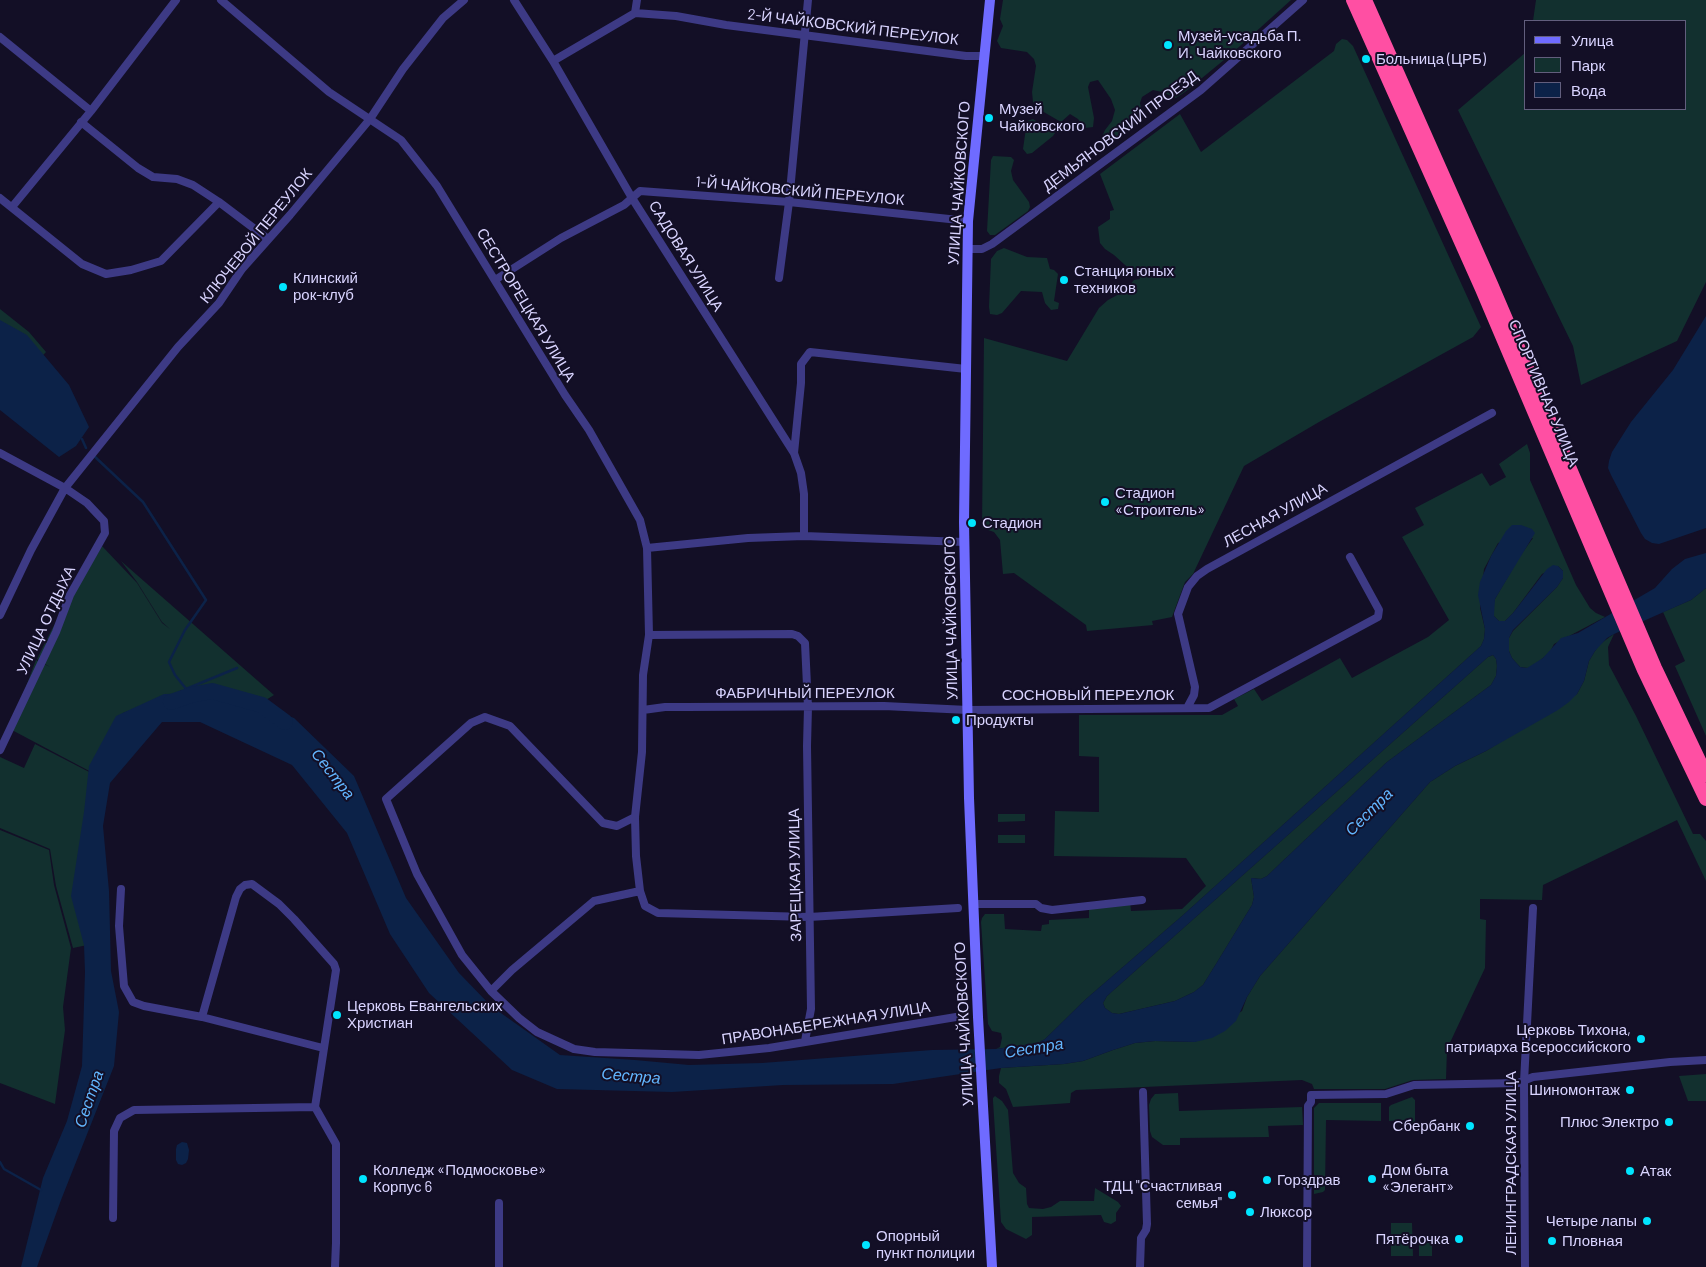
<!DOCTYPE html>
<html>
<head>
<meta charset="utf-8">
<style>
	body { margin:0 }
	#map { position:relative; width:1706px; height:1267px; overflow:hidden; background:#130f26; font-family:Barlow,sans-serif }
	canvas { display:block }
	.legend { position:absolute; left:1524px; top:20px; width:162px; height:90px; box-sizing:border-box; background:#130f26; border:1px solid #625e7d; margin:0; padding:6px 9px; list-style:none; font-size:15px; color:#d9d4ff }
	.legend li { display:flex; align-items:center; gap:10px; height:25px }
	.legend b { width:25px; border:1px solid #625e7d }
</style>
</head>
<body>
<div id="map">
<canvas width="1706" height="1267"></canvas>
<ul class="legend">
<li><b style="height:6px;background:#6f6bff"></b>Улица</li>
<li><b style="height:14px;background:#12302f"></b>Парк</li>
<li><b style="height:14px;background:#0c2248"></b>Вода</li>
</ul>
</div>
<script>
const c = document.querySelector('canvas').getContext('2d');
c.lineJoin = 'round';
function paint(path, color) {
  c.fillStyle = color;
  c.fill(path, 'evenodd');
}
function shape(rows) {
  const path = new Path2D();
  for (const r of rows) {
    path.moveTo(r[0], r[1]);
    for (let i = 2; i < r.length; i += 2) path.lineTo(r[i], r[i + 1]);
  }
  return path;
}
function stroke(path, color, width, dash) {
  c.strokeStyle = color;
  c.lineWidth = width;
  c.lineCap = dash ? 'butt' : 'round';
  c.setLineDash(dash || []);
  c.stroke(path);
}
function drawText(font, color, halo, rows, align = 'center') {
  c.font = font + ' Barlow,sans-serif';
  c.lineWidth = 4;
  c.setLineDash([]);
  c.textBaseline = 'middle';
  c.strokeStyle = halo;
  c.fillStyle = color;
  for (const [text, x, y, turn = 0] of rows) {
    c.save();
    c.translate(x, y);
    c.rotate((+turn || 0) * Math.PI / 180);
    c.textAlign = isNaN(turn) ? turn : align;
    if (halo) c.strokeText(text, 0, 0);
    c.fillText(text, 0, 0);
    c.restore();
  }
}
paint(shape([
	[1003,0,1291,0,1230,55,1185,92,1176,98,1162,92,1153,90,1142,97,1140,103,1143,118,1142,123,1127,128,1120,136,1108,144,1103,144,1101,139,1105,130,1112,121,1115,110,1111,99,1098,80,1090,82,1088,87,1094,118,1093,127,1085,128,1078,119,1070,114,1061,122,1042,111,1033,102,1032,92,1036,66,1034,59,1027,52,1001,48,997,41,1003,26,1000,19],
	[1536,0,1706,0,1706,282,1677,341,1581,385,1573,346,1458,110,1525,53,1525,109,1685,109,1685,21,1533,21],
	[1342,39,1347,40,1353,46,1481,327,1473,337,1319,422,1244,466,1193,574,1185,582,1172,617,1152,621,1153,625,1087,631,1086,625,1014,573,1003,574,1000,540,994,532,982,528,984,338,1067,361,1099,308,1108,300,1125,291,1134,280,1140,279,1138,273,1135,274,1114,255,1105,249,1100,243,1098,227,1110,219,1110,211,1114,210,1100,174,1180,114,1201,152,1334,51,1336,44],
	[1033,119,1055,133,1053,136,1032,153,1027,154,1023,149,1027,121],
	[993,156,1011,157,1014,160,1011,171,1013,180,1029,202,1030,207,1028,211,995,235,990,235,987,231,991,160],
	[1004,248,1027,257,1047,258,1050,269,1054,270,1058,274,1054,301,1059,303,1058,309,1051,310,1045,303,1042,292,1021,291,1002,313,997,315,990,314,989,307,991,259,997,251],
	[0,309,29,332,46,352,8,392,0,376],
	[1527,444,1530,453,1530,480,1576,585,1590,608,1596,613,1605,617,1554,644,1550,652,1536,664,1528,668,1520,667,1512,658,1509,651,1509,638,1513,631,1557,587,1563,578,1563,571,1558,566,1542,574,1513,613,1505,621,1499,621,1494,616,1493,607,1495,599,1520,556,1533,538,1498,543,1484,569,1480,608,1485,629,1484,639,1481,646,1182,916,1086,999,1045,1039,1038,1043,996,1049,1000,1047,1002,1038,1001,1033,992,1031,988,1024,981,922,982,918,985,914,1004,914,1005,929,1041,931,1042,925,1049,924,1049,920,1089,918,1089,907,1130,901,1131,911,1182,909,1206,886,1186,858,1054,856,1055,811,1099,812,1099,757,1079,756,1079,715,1222,715,1238,706,1234,699,1254,689,1262,701,1340,658,1352,678,1428,637,1449,620,1402,537,1424,525,1415,508,1482,473,1490,486,1506,477,1499,464],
	[102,546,137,583,162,623,170,629,162,622,137,582,121,561,274,695,261,703,211,690,188,695,132,719,105,758,93,810,96,894,93,896,89,816,101,760,127,718,184,692,180,690,181,692,123,713,97,759,95,774,10,729,36,660,50,667,37,659,52,629],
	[1706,588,1706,736,1675,666,1685,661,1663,612,1691,600],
	[1614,634,1608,647,1609,665,1636,716,1693,834,1700,834,1706,841,1706,881,1677,820,1543,885,1542,900,1480,899,1480,919,1486,920,1485,968,1447,1049,1446,1079,1413,1080,1385,1089,1314,1089,1312,1084,1302,1080,1076,1090,1071,1093,1070,1103,1013,1107,1006,1089,999,1083,999,1076,1001,1068,1064,1064,1083,1061,1113,1050,1135,1043,1155,1041,1195,1042,1242,1011,1247,997,1260,976,1430,782,1455,766,1486,751,1577,694,1584,681,1589,661,1595,651,1600,644],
	[1493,655,1496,659,1497,666,1496,676,1491,685,1387,762,1267,876,1261,879,1251,878,1254,897,1252,905,1216,964,1203,985,1194,992,1175,1001,1119,1014,1112,1013,1105,1008,1103,1003,1107,996,1488,657],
	[35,744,95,775,92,944,73,948,56,886,50,849,0,828,0,757,24,768],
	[998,814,1025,814,1025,821,998,822],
	[0,830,49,850,54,885,71,948,63,1007,65,1030,55,1104,0,1083],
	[998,835,1025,835,1025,843,998,843],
	[1706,1074,1706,1101,1688,1101,1679,1076],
	[1178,1093,1179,1111,1302,1107,1303,1125,1268,1126,1269,1137,1180,1138,1180,1145,1163,1145,1152,1137,1150,1131,1149,1105,1151,1099,1155,1094],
	[995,1096,1002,1101,1008,1110,1013,1173,1019,1183,1026,1188,1027,1204,1029,1208,1043,1209,1051,1207,1060,1201,1094,1201,1095,1188,1118,1202,1121,1206,1116,1213,1116,1221,1111,1224,1104,1222,1101,1215,1032,1217,1032,1235,1026,1239,1006,1229,1001,1222,993,1101,993,1098],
	[1412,1097,1415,1100,1415,1124,1407,1124,1406,1120,1389,1121,1389,1107,1391,1105],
	[1319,1103,1381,1103,1381,1121,1326,1120,1325,1190,1323,1192,1314,1194,1314,1108],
	[1391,1223,1412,1223,1413,1256,1391,1256],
	[1419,1241,1432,1241,1432,1256,1419,1256]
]), '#12302f');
paint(shape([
	[1706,316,1706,528,1659,544,1652,543,1645,539,1641,533,1611,475,1608,468,1609,461,1612,452,1631,422,1673,370],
	[0,320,27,335,69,385,89,427,76,446,59,457,0,410],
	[1512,525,1521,525,1532,529,1535,533,1495,599,1494,616,1499,621,1505,621,1513,613,1547,569,1553,565,1558,566,1563,571,1563,578,1557,587,1513,630,1509,638,1509,651,1512,658,1520,667,1527,668,1543,658,1561,638,1578,633,1655,588,1672,569,1685,559,1706,553,1706,588,1691,600,1614,634,1607,638,1595,651,1589,661,1584,681,1577,694,1569,702,1558,710,1486,751,1455,766,1430,782,1260,976,1247,997,1236,1021,1225,1031,1212,1038,1195,1042,1155,1041,1135,1043,1113,1050,1083,1061,1064,1064,1001,1068,893,1084,783,1085,672,1092,557,1089,512,1070,429,993,390,934,347,833,292,765,200,722,162,722,110,783,103,826,109,891,111,971,119,1012,114,1066,61,1200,37,1267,21,1267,43,1178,67,1121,82,1066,85,972,84,945,71,896,84,812,89,766,116,716,164,694,223,693,294,718,354,776,406,898,459,973,491,1006,560,1055,635,1060,689,1065,762,1063,932,1050,996,1049,1038,1043,1045,1039,1086,999,1182,916,1481,646,1484,639,1485,629,1478,595,1480,582,1491,556,1506,531],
	[1493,655,1496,659,1497,666,1496,676,1491,685,1387,762,1267,876,1261,879,1251,878,1254,897,1252,905,1216,964,1203,985,1194,992,1175,1001,1119,1014,1112,1013,1105,1008,1103,1003,1107,996,1488,657],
	[182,1142,187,1143,189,1150,188,1159,186,1163,182,1165,178,1164,176,1160,176,1149,177,1145]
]), '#0c2248');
stroke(shape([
	[82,439,86,448],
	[93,455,143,502,206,600,185,630,169,662,175,675,191,695],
	[186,689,237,668],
	[0,1162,4,1169,41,1190]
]), '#0c2248', 2.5);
stroke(shape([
	[171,702,191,695,212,691,262,705,285,722]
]), '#0c2248', 16);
stroke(shape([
	[221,0,329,92,401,140,437,186,565,395,589,430,640,520,647,548,649,635,643,675,642,752,635,817,636,856,640,891,645,906,658,913,809,917,958,908],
	[514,0,553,61,632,198,794,453,801,473,804,494,804,536],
	[635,13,637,0],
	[0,37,91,111],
	[553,61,635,13,676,16,726,25,966,56,984,56],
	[81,122,138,168,153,177,177,179,193,185,219,202],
	[0,198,82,264,106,274,131,270,161,261,219,202,268,239],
	[12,207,91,111,176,0],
	[968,249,982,249,992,244,1201,90,1303,0],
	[779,278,789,202,808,0],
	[495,280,561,238,624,205,640,191,789,202,968,221],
	[0,453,65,488,87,503,104,521,105,533,70,595,56,632,0,750],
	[794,453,801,383,801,364,810,352,966,369],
	[647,548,748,538,804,536,964,542],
	[0,615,31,550,65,488,178,347,219,303,242,269,290,215,370,119,403,69,443,18,464,0],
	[649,635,792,634,798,636,805,643,808,707,807,746,811,1009,805,1041],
	[1187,708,1194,695,1195,687,1178,614,1188,587,1197,576,1207,569,1492,413],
	[643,710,665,707,686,707,884,706,968,710,1209,708,1378,617,1379,610,1350,557],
	[635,817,617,826,603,823,510,726,485,717,471,723,386,799,417,874,462,955,491,991,519,1018,537,1032,574,1049,595,1052,699,1055,769,1048,956,1017],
	[121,889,119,926,124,986,133,1002,144,1006,202,1017,323,1048],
	[973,904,1036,904,1041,908,1052,910,1142,900],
	[491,991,512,970,594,901,640,891],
	[202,1017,236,897,240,889,245,885,252,884,279,904,294,919,334,964,336,970,315,1107,336,1144,336,1243,335,1267],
	[113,1218,114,1131,120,1118,134,1110,315,1107],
	[499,1267,499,1203],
	[1140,1267,1141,1238,1146,1230,1147,1224,1143,1092],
	[1307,1267,1308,1106,1311,1102,1311,1095,1386,1094,1414,1085,1518,1083,1533,1077,1670,1062,1706,1060],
	[1525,1267,1524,1082,1533,908]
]), '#3d3a85', 8);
stroke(shape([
	[990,0,968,221,964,522,969,798,978,1017,992,1267]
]), '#6f6bff', 10);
stroke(shape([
	[1353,0,1482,289,1644,670,1706,799],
	[1365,0,1491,284,1655,668,1706,775]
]), '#ff4fa3', 14);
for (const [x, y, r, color] of [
	[1168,45,5,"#00e5ff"],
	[1366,59,5,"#00e5ff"],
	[989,118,5,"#00e5ff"],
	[1064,280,5,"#00e5ff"],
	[283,287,5,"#00e5ff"],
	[1105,502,5,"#00e5ff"],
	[972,523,5,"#00e5ff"],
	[956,720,5,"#00e5ff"],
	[337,1015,5,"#00e5ff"],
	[1641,1039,5,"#00e5ff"],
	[1630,1090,5,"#00e5ff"],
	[1669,1122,5,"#00e5ff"],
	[1470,1126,5,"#00e5ff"],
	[1630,1171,5,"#00e5ff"],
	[363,1179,5,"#00e5ff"],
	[1372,1179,5,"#00e5ff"],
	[1267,1180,5,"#00e5ff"],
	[1232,1195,5,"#00e5ff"],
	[1250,1212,5,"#00e5ff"],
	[1647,1221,5,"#00e5ff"],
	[1459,1239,5,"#00e5ff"],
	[1552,1241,5,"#00e5ff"],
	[866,1245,5,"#00e5ff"]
]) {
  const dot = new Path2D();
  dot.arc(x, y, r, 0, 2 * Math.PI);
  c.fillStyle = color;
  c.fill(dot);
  stroke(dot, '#130f26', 2);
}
drawText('15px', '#d9d4ff', '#130f26', [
	["2-Й ЧАЙКОВСКИЙ ПЕРЕУЛОК",853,27,7],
	["ДЕМЬЯНОВСКИЙ ПРОЕЗД",1120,131,-37],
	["УЛИЦА ЧАЙКОВСКОГО",959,183,-86],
	["1-Й ЧАЙКОВСКИЙ ПЕРЕУЛОК",800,191,5],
	["КЛЮЧЕВОЙ ПЕРЕУЛОК",256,236,-51],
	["САДОВАЯ УЛИЦА",686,256,58],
	["СЕСТРОРЕЦКАЯ УЛИЦА",526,305,59],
	["СПОРТИВНАЯ УЛИЦА",1544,393,67],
	["ЛЕСНАЯ УЛИЦА",1275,515,-29],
	["УЛИЦА ЧАЙКОВСКОГО",951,618,-91],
	["УЛИЦА ОТДЫХА",46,620,-65],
	["ФАБРИЧНЫЙ ПЕРЕУЛОК",805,693],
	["СОСНОВЫЙ ПЕРЕУЛОК",1088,695],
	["ЗАРЕЦКАЯ УЛИЦА",795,875,-91],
	["ПРАВОНАБЕРЕЖНАЯ УЛИЦА",826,1023,-9],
	["УЛИЦА ЧАЙКОВСКОГО",964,1024,-93],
	["ЛЕНИНГРАДСКАЯ УЛИЦА",1511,1163,-90]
]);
drawText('15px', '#d9d4ff', '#130f26', [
	["Музей-усадьба П.",1178,36],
	["И. Чайковского",1178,53],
	["Больница (ЦРБ)",1376,59],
	["Музей",999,109],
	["Чайковского",999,126],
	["Станция юных",1074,271],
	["техников",1074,288],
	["Клинский",293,278],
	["рок-клуб",293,295],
	["Стадион",1115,493],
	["«Строитель»",1115,510],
	["Стадион",982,523],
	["Продукты",966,720],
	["Церковь Евангельских",347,1006],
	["Христиан",347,1023],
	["Церковь Тихона,",1631,1030,"right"],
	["патриарха Всероссийского",1631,1047,"right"],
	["Шиномонтаж",1620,1090,"right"],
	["Плюс Электро",1659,1122,"right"],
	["Сбербанк",1460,1126,"right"],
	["Колледж «Подмосковье»",373,1170],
	["Корпус 6",373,1187],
	["Дом быта",1382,1170],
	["«Элегант»",1382,1187],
	["Атак",1640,1171],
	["Горздрав",1277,1180],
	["ТДЦ \"Счастливая",1222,1186,"right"],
	["семья\"",1222,1203,"right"],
	["Люксор",1260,1212],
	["Четыре лапы",1637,1221,"right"],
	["Опорный",876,1236],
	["пункт полиции",876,1253],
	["Пятёрочка",1449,1239,"right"],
	["Пловная",1562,1241]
], 'left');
drawText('italic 16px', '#62b6ff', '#130f26', [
	["Сестра",333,774,52],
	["Сестра",1369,812,-45],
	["Сестра",1034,1048,-9],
	["Сестра",631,1076,5],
	["Сестра",89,1099,-71]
]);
</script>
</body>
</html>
